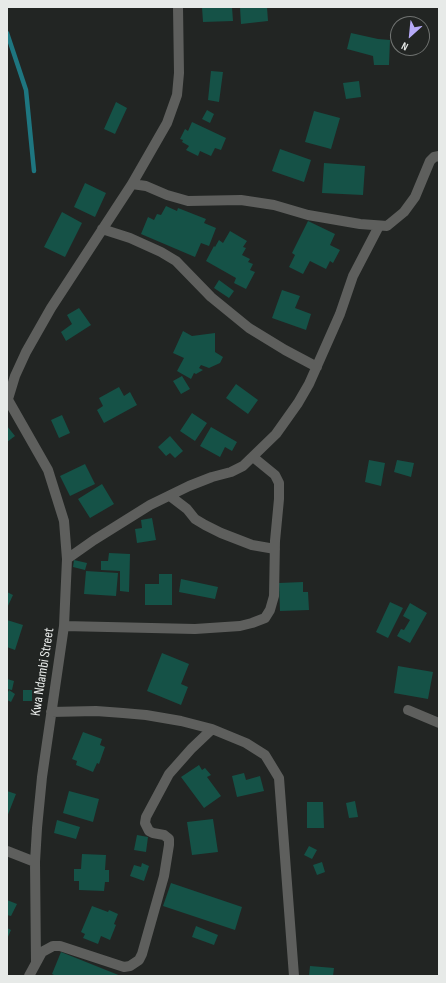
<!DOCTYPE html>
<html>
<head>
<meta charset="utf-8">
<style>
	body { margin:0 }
	#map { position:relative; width:446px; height:983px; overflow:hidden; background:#222523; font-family:"Sofia Sans Condensed",sans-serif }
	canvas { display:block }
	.frame { position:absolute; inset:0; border:8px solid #e7eae8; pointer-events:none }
	.north { position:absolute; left:390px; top:16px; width:40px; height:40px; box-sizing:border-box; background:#222523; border:1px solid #717472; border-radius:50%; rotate:207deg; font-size:11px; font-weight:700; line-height:16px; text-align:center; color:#e7eae8 }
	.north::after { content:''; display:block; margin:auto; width:14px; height:18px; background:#b7abf8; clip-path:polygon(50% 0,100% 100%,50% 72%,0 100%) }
</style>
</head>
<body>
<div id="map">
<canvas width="446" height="983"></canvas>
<div class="frame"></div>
<div class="north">N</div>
</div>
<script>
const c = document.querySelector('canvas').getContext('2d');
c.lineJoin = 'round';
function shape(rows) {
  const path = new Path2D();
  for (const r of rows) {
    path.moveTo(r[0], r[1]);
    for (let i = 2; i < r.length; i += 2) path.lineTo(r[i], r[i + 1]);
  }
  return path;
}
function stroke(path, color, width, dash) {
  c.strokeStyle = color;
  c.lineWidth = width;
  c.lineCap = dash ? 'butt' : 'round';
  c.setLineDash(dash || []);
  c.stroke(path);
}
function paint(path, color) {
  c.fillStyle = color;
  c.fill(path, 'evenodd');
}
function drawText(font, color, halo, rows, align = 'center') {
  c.font = font + ' "Sofia Sans Condensed",sans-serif';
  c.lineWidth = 3;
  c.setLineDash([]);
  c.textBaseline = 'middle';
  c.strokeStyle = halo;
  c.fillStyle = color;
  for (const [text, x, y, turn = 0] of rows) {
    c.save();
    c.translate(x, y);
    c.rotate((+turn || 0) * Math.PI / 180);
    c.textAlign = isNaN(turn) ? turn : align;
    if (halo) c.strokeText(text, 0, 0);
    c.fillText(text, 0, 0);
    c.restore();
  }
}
stroke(shape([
	[7,33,26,90,34,171]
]), '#1e7680', 4.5);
paint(shape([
	[202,7,232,7,233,21,203,22],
	[240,7,267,7,268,21,241,24],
	[351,33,378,39,390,40,389,65,374,65,373,56,347,49],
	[211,71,223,72,219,102,208,100],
	[359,81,361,97,346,99,343,83],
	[116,102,127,108,115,134,104,129],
	[207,110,214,114,210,123,202,119],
	[314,111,340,118,331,149,305,142],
	[192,122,226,138,221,150,215,148,211,156,200,151,198,156,186,150,189,146,182,142,183,140,180,139,185,129,188,131],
	[280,149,311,160,304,182,272,171],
	[324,163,365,166,363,195,322,193],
	[85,183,106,193,95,217,74,207],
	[166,206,177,211,178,208,206,219,204,223,216,228,209,246,201,243,195,257,141,234,148,217,154,220,157,214,161,215],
	[62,212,82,223,65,257,44,247],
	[308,221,335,234,330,245,340,250,333,263,330,261,326,269,310,261,303,274,289,267,295,255,292,253],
	[230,231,247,241,243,247,246,248,242,255,250,259,248,262,253,264,250,270,255,272,246,289,234,283,236,278,206,261,214,246,215,247,219,240,223,243],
	[219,280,234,291,229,298,214,288],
	[282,290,300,296,295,308,311,314,306,330,272,318],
	[79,308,91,325,66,341,61,332,72,324,67,315],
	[183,331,192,336,215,333,215,352,223,357,220,363,209,368,201,365,199,368,203,370,196,374,194,373,191,379,177,371,184,358,173,353],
	[182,376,190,389,181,394,173,381],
	[236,384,258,400,248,414,226,398],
	[119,387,124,396,130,392,137,405,104,423,97,410,103,406,99,398],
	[192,413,207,423,195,441,180,431],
	[62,415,70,433,59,438,51,420],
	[7,426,15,436,7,442],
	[211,427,237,442,232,451,225,447,220,457,200,446],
	[170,436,183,451,175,458,170,453,166,456,158,447],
	[369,460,385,463,381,486,365,482],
	[397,460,414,463,411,477,394,472],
	[85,464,95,484,70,496,60,476],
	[102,484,114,504,90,518,78,499],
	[152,518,156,540,137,543,135,529,142,528,141,520],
	[109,553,130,554,129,592,120,591,120,571,101,570,101,561,108,561],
	[74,560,87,563,85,570,73,567],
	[86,571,118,573,116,596,84,594],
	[159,574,172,574,172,605,145,605,145,584,159,584],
	[181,579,218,587,215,599,179,592],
	[303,582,303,592,308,592,309,610,280,611,279,583],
	[7,592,13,595,7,608],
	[390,602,403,608,388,638,376,632],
	[410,603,427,613,410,643,397,636,401,629,404,630,410,620,403,616],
	[7,620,23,625,15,650,7,647],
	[162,653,189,664,181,684,188,687,181,705,147,691],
	[398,666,433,672,428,699,394,693],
	[7,679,14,681,12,690,7,689],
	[9,690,15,694,11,702,7,700,7,694],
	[23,690,32,690,32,701,23,701],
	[83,732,102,739,100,745,105,747,99,764,97,763,93,772,76,765,77,761,72,759],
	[199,765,202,770,205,768,211,775,207,777,221,796,204,808,181,777],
	[244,773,246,780,260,776,264,791,237,797,232,776],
	[7,791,16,794,7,817],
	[69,791,99,799,93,822,63,813],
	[355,801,358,817,349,818,346,803],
	[307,802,323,802,324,828,307,828],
	[213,819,218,852,192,855,187,822],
	[57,820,80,827,76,839,54,833],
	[137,835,148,837,146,852,134,850],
	[309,846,317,850,312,859,304,855],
	[82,854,106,855,105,870,109,870,109,882,105,882,104,891,79,890,79,881,74,881,74,869,81,869],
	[322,862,325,872,317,875,313,865],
	[142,863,149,866,144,881,130,876,134,865,141,867],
	[171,883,242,907,235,930,163,906],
	[7,900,17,904,11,916,7,915],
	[92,906,108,912,109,910,118,914,114,924,116,925,110,940,101,936,98,944,83,938,85,934,81,932],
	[196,926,218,935,214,945,192,937],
	[7,928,11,930,7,939],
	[61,952,121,976,56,976,52,974],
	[310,966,334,968,333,976,309,976]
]), '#155247');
stroke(shape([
	[132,184,146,186,167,195,188,201,241,200,274,205,308,215,360,224,387,226,404,212,415,197,430,161,434,157,439,156],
	[102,229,130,238,161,252,176,261,211,297,249,328,285,350,317,367],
	[7,398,48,470,64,521,67,559,64,626,42,777,37,828,35,862,36,962],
	[8,399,15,376,26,352,51,308,132,184,167,123,177,95,179,73,178,7],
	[170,496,187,509,195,519,205,525,221,533,252,545,275,549],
	[67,559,94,540,150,505,189,486,212,477,231,472,243,466,276,434,298,403,309,384,340,314,353,276,379,226],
	[64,626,195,629,240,626,252,623,265,618,270,610,274,596,275,541,279,499,279,483,275,475,253,457],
	[408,710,439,723],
	[51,712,96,711,123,713,146,715,181,721,212,729,246,743,265,755,279,778,294,976],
	[7,851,35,862],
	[29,976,42,952,53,946,60,946,124,967,130,966,139,960,142,954,164,876,169,845,169,839,164,835,153,833,149,831,145,823,146,817,169,774,192,748,212,729]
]), '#5e5f5d', 10);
drawText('14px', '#e7eae8', '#222523', [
	["Kwa Ndambi Street",43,672,-81]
]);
</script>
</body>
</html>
